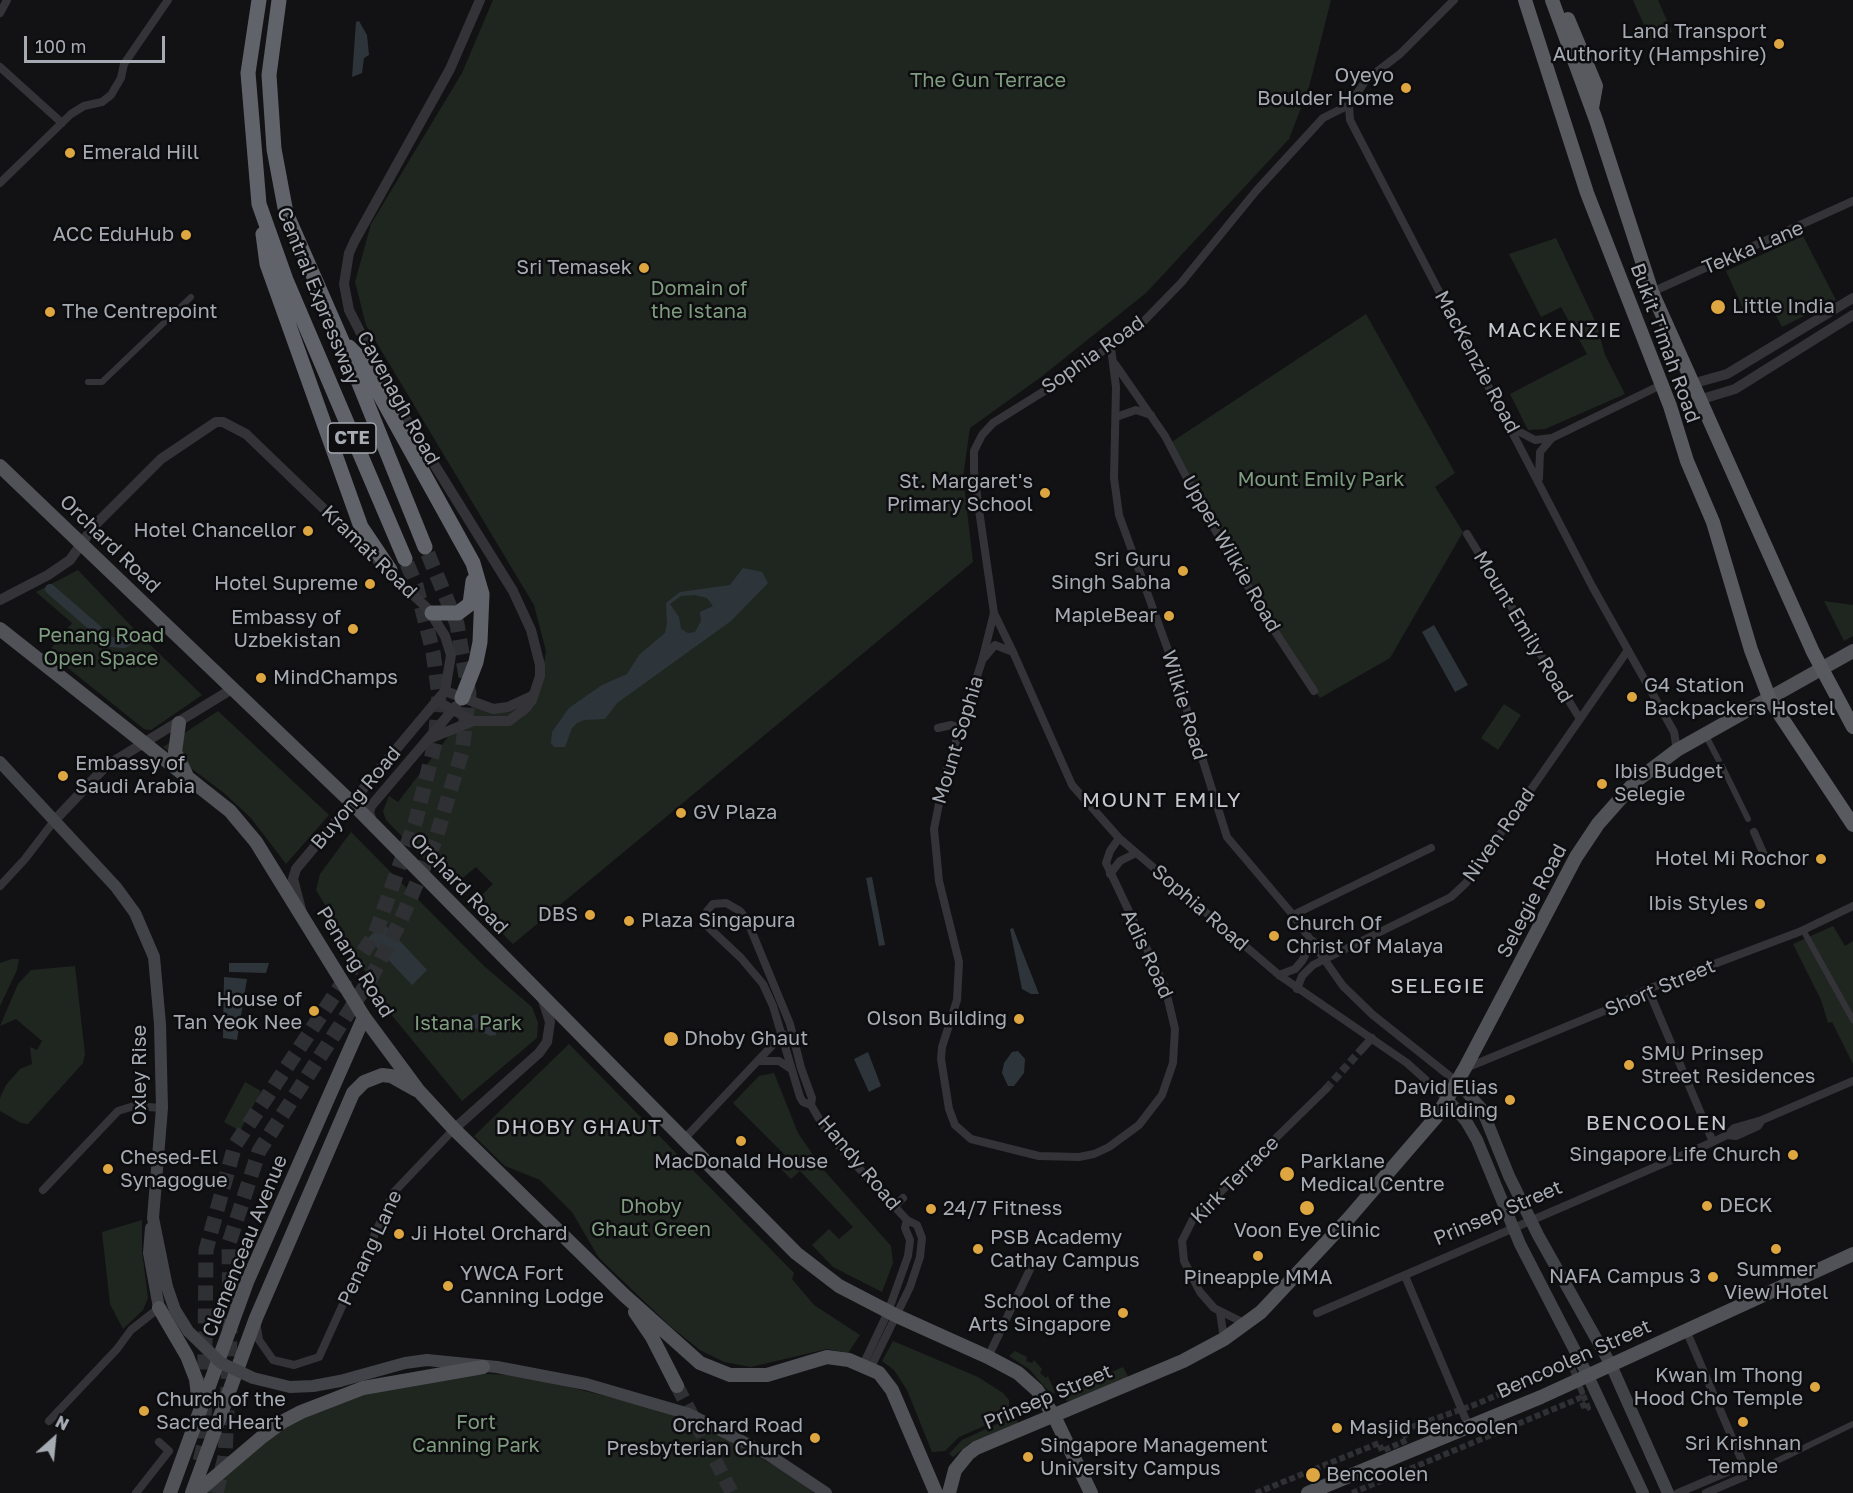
<!DOCTYPE html>
<html>
<head>
<meta charset="utf-8">
<style>
	body { margin:0 }
	#map { position:relative; width:1853px; height:1493px; overflow:hidden; background:#121214; font-family:"Golos Text",sans-serif }
	canvas { display:block }
	.north { position:absolute; left:24px; top:1409px; width:60px; height:60px; -webkit-text-stroke:4px #0d0d0f; paint-order:stroke; rotate:27deg; font-size:16px; font-weight:700; line-height:24px; text-align:center; color:#a5aab3 }
	.north::after { content:''; display:block; margin:auto; width:21px; height:27px; background:#a5aab3; clip-path:polygon(50% 0,100% 100%,50% 72%,0 100%) }
	.scale { position:absolute; left:24px; top:36px; width:141px; height:27px; box-sizing:border-box; border:3px solid #a5aab3; border-top:0; padding-left:8px; font-size:18px; line-height:21px; white-space:nowrap; color:#a5aab3; -webkit-text-stroke:4px #0d0d0f; paint-order:stroke }
</style>
</head>
<body>
<div id="map">
<canvas width="1853" height="1493"></canvas>
<div class="north">N</div>
<div class="scale">100 m</div>
</div>
<script>
const c = document.querySelector('canvas').getContext('2d');
c.lineJoin = 'round';
function paint(path, color) {
  c.fillStyle = color;
  c.fill(path, 'evenodd');
}
function shape(rows) {
  const path = new Path2D();
  for (const r of rows) {
    path.moveTo(r[0], r[1]);
    for (let i = 2; i < r.length; i += 2) path.lineTo(r[i], r[i + 1]);
  }
  return path;
}
function stroke(path, color, width, dash) {
  c.strokeStyle = color;
  c.lineWidth = width;
  c.lineCap = dash ? 'butt' : 'round';
  c.setLineDash(dash || []);
  c.stroke(path);
}
function drawText(font, color, halo, rows, align = 'center') {
  c.font = font + ' "Golos Text",sans-serif';
  c.lineWidth = 5;
  c.setLineDash([]);
  c.textBaseline = 'middle';
  c.strokeStyle = halo;
  c.fillStyle = color;
  for (const [text, x, y, turn = 0] of rows) {
    c.save();
    c.translate(x, y);
    c.rotate((+turn || 0) * Math.PI / 180);
    c.textAlign = isNaN(turn) ? turn : align;
    if (halo) c.strokeText(text, 0, 0);
    c.fillText(text, 0, 0);
    c.restore();
  }
}
paint(shape([
	[493,0,1331,0,1309,87,1289,139,1146,293,1041,377,970,428,963,477,973,562,513,944,477,908,476,901,493,884,476,867,458,882,443,878,386,820,383,811,389,796,398,802,474,703,503,710,541,683,546,651,534,605,366,325,355,282,371,224,462,73],
	[1633,0,1658,0,1672,32,1651,41],
	[1803,236,1836,300,1782,327,1770,304,1746,315,1726,271],
	[1556,238,1596,323,1605,355,1625,394,1545,429,1528,430,1510,394,1587,354,1561,307,1541,317,1509,254],
	[1366,314,1455,473,1435,487,1463,532,1390,658,1320,698,1276,632,1170,443],
	[78,570,136,631,202,695,151,730,144,729,48,652,72,623,36,592],
	[1824,601,1853,605,1853,636,1844,641],
	[1504,704,1521,715,1498,750,1481,738],
	[218,711,329,815,286,864,251,818,224,793,163,747],
	[351,832,484,966,532,1007,538,1023,537,1038,462,1101,390,1013,316,890,320,874],
	[1833,926,1845,946,1853,941,1853,1064,1832,1022,1828,1023,1821,1000,1793,944],
	[12,959,19,959,17,970,0,1006,0,963],
	[75,966,85,1054,83,1063,28,1124,21,1123,0,1111,0,1098,6,1085,20,1069,32,1064,30,1047,37,1050,42,1041,16,1019,0,1026,18,984,31,970],
	[569,1044,794,1273,792,1279,814,1305,860,1335,848,1353,827,1349,751,1367,724,1362,700,1350,670,1326,599,1258,572,1212,540,1180,505,1166,474,1136],
	[774,1073,798,1133,822,1168,891,1246,893,1263,882,1292,833,1267,812,1245,829,1229,839,1239,853,1227,800,1171,791,1179,778,1166,787,1157,733,1103,759,1076],
	[245,1082,261,1091,240,1131,224,1122],
	[142,1220,142,1251,148,1298,143,1310,123,1329,110,1304,102,1232],
	[893,1341,978,1377,1003,1393,1009,1400,1009,1415,959,1437,945,1451,932,1452,907,1390,894,1370,882,1361],
	[1015,1351,1027,1357,1026,1361,1032,1363,1034,1360,1042,1369,1040,1373,1046,1378,1048,1376,1055,1393,1051,1394,1029,1369,1009,1356],
	[1123,1367,1129,1378,1077,1400,1067,1401,1063,1395,1077,1392,1080,1386],
	[489,1374,526,1376,660,1410,713,1432,795,1477,814,1493,203,1493,272,1433,331,1404,389,1387,461,1375],
	[1014,1416,1019,1424,970,1443,953,1457,949,1454,962,1440]
]), '#1f2620');
paint(shape([
	[359,21,367,35,369,55,364,58,362,73,352,77,356,22],
	[743,568,762,572,768,583,731,621,617,703,605,719,584,720,577,723,572,728,565,747,554,747,551,743,552,732,569,708,602,685,627,674,639,655,665,633,667,624,666,603,680,592,730,585],
	[695,595,707,598,713,606,700,612,701,621,695,632,688,633,681,629,679,617,670,604,681,596],
	[1434,625,1468,685,1455,692,1422,632],
	[872,877,885,945,879,946,866,878],
	[383,923,427,970,412,985,368,938],
	[1013,928,1039,994,1031,994,1022,989,1010,929],
	[229,963,269,963,266,973,229,972],
	[224,977,247,979,237,1040,223,1038],
	[483,1013,496,1025,496,1035,490,1036,472,1026,469,1018,473,1015],
	[1018,1051,1025,1059,1024,1073,1014,1086,1008,1086,1002,1073,1004,1063,1012,1052],
	[868,1052,881,1086,869,1092,854,1059]
]), '#2d353b');
stroke(shape([
	[50,589,111,642,124,643,137,635]
]), '#2d353b', 10);
stroke(shape([
	[1717,757,1723,768],
	[1256,1493,1379,1443,1382,1451,1407,1440,1403,1430,1474,1405,1549,1373,1562,1361,1569,1360,1571,1365],
	[1352,1493,1580,1398,1585,1409,1588,1408,1582,1392]
]), '#2f3034', 6, [6, 3]);
stroke(shape([
	[1326,1089,1361,1050]
]), '#2f3034', 8, [8, 4]);
stroke(shape([
	[677,1386,732,1493]
]), '#2f3034', 14, [14, 7]);
stroke(shape([
	[200,1461,204,1444,206,1250,235,1145,375,934,416,820,435,743,439,696,433,652,416,585,405,559],
	[216,1493,225,1457,230,1337,229,1243,259,1151,372,976,400,922,435,841,462,752,469,694,457,624,425,547]
]), '#2f3034', 15, [15, 8]);
stroke(shape([
	[88,382,102,382,191,297],
	[1705,734,1717,757],
	[1723,768,1748,819],
	[1803,930,1853,1020],
	[1571,1365,1582,1392],
	[1748,1475,1853,1424]
]), '#343438', 6);
stroke(shape([
	[1454,0,1400,54,1366,80,1349,105,1350,120,1592,586,1674,732,1677,750],
	[0,13,7,0],
	[0,67,62,123],
	[0,183,71,114,84,106,102,102,111,95,121,78,124,64,168,0],
	[1652,292,1853,201],
	[1111,348,1116,387,1114,478,1119,515,1168,650,1227,837,1293,915,1343,986,1373,1015,1457,1082],
	[1115,364,1165,436,1203,509,1268,621,1314,691],
	[1116,417,1136,410,1151,415],
	[1512,428,1535,440,1552,438,1661,385],
	[1539,478,1540,452,1552,438],
	[1467,534,1580,719],
	[994,613,982,661,944,778,934,829,939,881,959,962,957,1000,942,1047,941,1059,949,1109,955,1125,971,1139,1039,1156,1079,1157,1094,1154,1109,1147,1139,1125,1162,1095,1173,1063,1175,1029,1165,987,1106,863,1110,851,1119,838],
	[1013,652,994,613,978,503,974,471,974,451,982,435,993,423,1062,380,1141,324,1181,283,1256,191,1323,118,1349,105],
	[985,657,995,645,1013,652,1072,785,1119,838,1279,975,1407,1063,1447,1099],
	[938,728,951,725,960,728],
	[1754,832,1765,857],
	[1110,874,1120,861,1136,853],
	[0,886,25,859,54,821],
	[1293,915,1431,848],
	[1279,975,1295,969,1302,961,1313,941],
	[1297,989,1302,976,1313,965,1451,897,1466,883,1628,650],
	[1648,989,1713,1142],
	[1361,1050,1372,1038],
	[760,1061,779,1061,791,1069],
	[1466,1068,1609,1009,1648,989,1799,932,1853,906],
	[811,1105,803,1102,800,1097,773,1006,763,984,741,958,705,924,707,911,713,904,726,903,740,911,747,920,790,1024,801,1068,812,1098,811,1105,822,1124,842,1150,907,1220,917,1225,922,1238,920,1257,910,1287,870,1369],
	[1727,1135,1736,1136,1758,1126,1762,1120],
	[685,1138,783,1034],
	[43,1190,118,1111,134,1106,162,1108],
	[895,1206,903,1198],
	[1405,1276,1469,1427],
	[1220,1312,1224,1339],
	[1317,1313,1713,1142,1727,1135,1734,1128,1762,1120,1853,1081],
	[256,1321,259,1340,273,1360,294,1365,319,1357,394,1192,454,1129],
	[1246,1324,1214,1308,1200,1292,1184,1261,1182,1241,1193,1219,1326,1089],
	[1686,1330,1748,1475,1706,1493],
	[988,1357,1034,1261],
	[863,1365,888,1312,908,1256,910,1240,905,1228,907,1220],
	[49,1421,117,1349,131,1330,159,1308],
	[136,1493,169,1451,159,1442],
	[1678,1493,1744,1465]
]), '#343438', 8);
stroke(shape([
	[1695,383,1727,374,1853,298],
	[1702,399,1735,389,1853,315],
	[0,600,48,575,70,560,94,526,161,459,216,422,223,422,246,434,428,609,445,636,451,655,445,691,296,869,293,879,302,913],
	[445,691,493,709,508,707,532,696],
	[437,701,473,721,509,721,526,708,532,700,540,676,540,665,531,630,513,591,398,406,349,310,344,284,349,253,355,240,450,69,480,0],
	[431,738,473,721],
	[54,821,106,766,232,689],
	[372,822,369,812,371,806,456,706],
	[454,1129,539,1053,547,1042,550,1022,542,997]
]), '#343438', 10);
stroke(shape([
	[0,762,116,887,135,913,154,957,160,1024,162,1108,153,1218,167,1287],
	[1457,1082,1482,1109,1509,1176,1538,1235,1611,1365,1668,1493],
	[1447,1099,1466,1121,1477,1140,1520,1244,1588,1376,1643,1493],
	[151,1228,149,1253,159,1308],
	[340,1381,405,1363,427,1360,497,1367,586,1384,689,1414,769,1455,826,1493]
]), '#424348', 12);
stroke(shape([
	[0,466,351,802,796,1253,839,1286,897,1316,988,1357,1018,1373,1037,1390,1054,1416,1091,1493],
	[0,629,230,811,256,842,364,1017,418,1090,454,1129,624,1295,700,1363,730,1375,767,1375,827,1357,849,1360,879,1373,892,1390,936,1493],
	[179,723,175,752,186,774],
	[159,1308,187,1356,196,1379,199,1405],
	[635,1312,652,1337,677,1386],
	[170,1493,247,1282,364,1017],
	[192,1493,256,1318,353,1093,364,1082,382,1075,391,1076,416,1090],
	[196,1493,263,1436,282,1422,301,1412,363,1388,483,1367],
	[949,1493,955,1470,968,1454,976,1448,1183,1361,1224,1339,1261,1312,1349,1218,1437,1116,1465,1068,1576,857,1598,824,1636,781,1677,750,1853,651],
	[1308,1493,1541,1397,1853,1254]
]), '#505257', 14);
stroke(shape([
	[1525,0,1587,193,1670,406,1687,461,1713,522,1751,650,1770,700,1853,825],
	[1552,0,1596,120,1652,292,1813,652,1853,727],
	[1568,19,1596,86,1592,108]
]), '#585a60', 14);
stroke(shape([
	[259,0,248,73,259,204,286,280,405,559],
	[279,0,269,75,274,149,286,213,342,341,425,547],
	[263,234,267,264,361,527,390,570],
	[349,347,359,357,473,563,482,594,480,642,476,662,462,698],
	[432,613,458,613,470,604,473,581]
]), '#606369', 15);
stroke(shape([
	[167,1287,175,1310,188,1331,221,1363,253,1378,290,1387,313,1386,340,1381]
]), '#424348', 12);
for (const [x, y, r, color] of [
	[1779,44,6,"#dea640"],
	[1406,88,6,"#dea640"],
	[70,153,6,"#dea640"],
	[186,235,6,"#dea640"],
	[644,268,6,"#dea640"],
	[1718,307,8,"#dea640"],
	[50,312,6,"#dea640"],
	[1045,493,6,"#dea640"],
	[308,531,6,"#dea640"],
	[1183,571,6,"#dea640"],
	[370,584,6,"#dea640"],
	[1169,616,6,"#dea640"],
	[353,629,6,"#dea640"],
	[261,678,6,"#dea640"],
	[1632,697,6,"#dea640"],
	[63,776,6,"#dea640"],
	[1602,784,6,"#dea640"],
	[681,813,6,"#dea640"],
	[1821,859,6,"#dea640"],
	[1760,904,6,"#dea640"],
	[590,915,6,"#dea640"],
	[629,921,6,"#dea640"],
	[1274,936,6,"#dea640"],
	[314,1011,6,"#dea640"],
	[1019,1019,6,"#dea640"],
	[671,1039,8,"#dea640"],
	[1629,1065,6,"#dea640"],
	[1510,1100,6,"#dea640"],
	[741,1141,6,"#dea640"],
	[1793,1155,6,"#dea640"],
	[108,1169,6,"#dea640"],
	[1287,1174,8,"#dea640"],
	[1707,1206,6,"#dea640"],
	[1307,1208,8,"#dea640"],
	[931,1209,6,"#dea640"],
	[399,1234,6,"#dea640"],
	[978,1249,6,"#dea640"],
	[1776,1249,6,"#dea640"],
	[1258,1256,6,"#dea640"],
	[1713,1277,6,"#dea640"],
	[448,1286,6,"#dea640"],
	[1123,1313,6,"#dea640"],
	[1815,1387,6,"#dea640"],
	[144,1411,6,"#dea640"],
	[1743,1422,6,"#dea640"],
	[1337,1428,6,"#dea640"],
	[815,1438,6,"#dea640"],
	[1028,1457,6,"#dea640"],
	[1313,1475,8,"#dea640"]
]) {
  const dot = new Path2D();
  dot.arc(x, y, r, 0, 2 * Math.PI);
  c.fillStyle = color;
  c.fill(dot);
  stroke(dot, '#0d0d0f', 2);
}
for (const [x, y, w] of [
	[352,438,48]
]) {
  const box = new Path2D();
  box.roundRect(x - w / 2, y - 15, w, 30, 4.5);
  c.fillStyle = '#0d0d0f';
  c.fill(box);
  stroke(box, '#a5aab3', 1.5);
}
drawText('bold 18px', '#a5aab3', null, [
	["CTE",352,438]
]);
drawText('20px', '#a5aab3', '#0d0d0f', [
	["Land Transport",1767,32,"right"],
	["Authority (Hampshire)",1767,55,"right"],
	["Oyeyo",1394,76,"right"],
	["Boulder Home",1394,99,"right"],
	["Emerald Hill",82,153],
	["ACC EduHub",174,235,"right"],
	["Sri Temasek",632,268,"right"],
	["Little India",1732,307],
	["The Centrepoint",62,312],
	["St. Margaret's",1033,482,"right"],
	["Primary School",1033,505,"right"],
	["Hotel Chancellor",296,531,"right"],
	["Sri Guru",1171,560,"right"],
	["Singh Sabha",1171,583,"right"],
	["Hotel Supreme",358,584,"right"],
	["MapleBear",1157,616,"right"],
	["Embassy of",341,618,"right"],
	["Uzbekistan",341,641,"right"],
	["MindChamps",273,678],
	["G4 Station",1644,686],
	["Backpackers Hostel",1644,709],
	["Embassy of",75,764],
	["Saudi Arabia",75,787],
	["Ibis Budget",1614,772],
	["Selegie",1614,795],
	["GV Plaza",693,813],
	["Hotel Mi Rochor",1809,859,"right"],
	["Ibis Styles",1748,904,"right"],
	["DBS",578,915,"right"],
	["Plaza Singapura",641,921],
	["Church Of",1286,924],
	["Christ Of Malaya",1286,947],
	["House of",302,1000,"right"],
	["Tan Yeok Nee",302,1023,"right"],
	["Olson Building",1007,1019,"right"],
	["Dhoby Ghaut",684,1039],
	["SMU Prinsep",1641,1054],
	["Street Residences",1641,1077],
	["David Elias",1498,1088,"right"],
	["Building",1498,1111,"right"],
	["Singapore Life Church",1781,1155,"right"],
	["Chesed-El",120,1158],
	["Synagogue",120,1181],
	["MacDonald House",741,1162,"center"],
	["Parklane",1300,1162],
	["Medical Centre",1300,1185],
	["DECK",1719,1206],
	["24/7 Fitness",943,1209],
	["Voon Eye Clinic",1307,1231,"center"],
	["Ji Hotel Orchard",411,1234],
	["PSB Academy",990,1238],
	["Cathay Campus",990,1261],
	["Summer",1776,1270,"center"],
	["View Hotel",1776,1293,"center"],
	["YWCA Fort",460,1274],
	["Canning Lodge",460,1297],
	["NAFA Campus 3",1701,1277,"right"],
	["Pineapple MMA",1258,1278,"center"],
	["School of the",1111,1302,"right"],
	["Arts Singapore",1111,1325,"right"],
	["Kwan Im Thong",1803,1376,"right"],
	["Hood Cho Temple",1803,1399,"right"],
	["Church of the",156,1400],
	["Sacred Heart",156,1423],
	["Orchard Road",803,1426,"right"],
	["Presbyterian Church",803,1449,"right"],
	["Masjid Bencoolen",1349,1428],
	["Sri Krishnan",1743,1444,"center"],
	["Temple",1743,1467,"center"],
	["Singapore Management",1040,1446],
	["University Campus",1040,1469],
	["Bencoolen",1326,1475]
], 'left');
drawText('20px', '#7e9c7f', '#0d0d0f', [
	["The Gun Terrace",988,81],
	["Domain of",699,289],
	["the Istana",699,312],
	["Mount Emily Park",1321,480],
	["Penang Road",101,636],
	["Open Space",101,659],
	["Istana Park",468,1024],
	["Dhoby",651,1207],
	["Ghaut Green",651,1230],
	["Fort",476,1423],
	["Canning Park",476,1446]
]);
drawText('20px', '#a5aab3', '#0d0d0f', [
	["Tekka Lane",1753,248,-23],
	["Central Expressway",318,296,68],
	["Bukit Timah Road",1665,343,70],
	["Sophia Road",1093,355,-35],
	["MacKenzie Road",1477,362,62],
	["Cavenagh Road",398,398,61],
	["Orchard Road",110,544,44],
	["Kramat Road",369,552,44],
	["Upper Wilkie Road",1231,554,60],
	["Mount Emily Road",1523,627,59],
	["Wilkie Road",1184,705,73],
	["Mount Sophia",958,740,-73],
	["Buyong Road",356,798,-50],
	["Niven Road",1499,835,-55],
	["Orchard Road",459,884,46],
	["Selegie Road",1532,901,-62],
	["Sophia Road",1200,908,41],
	["Adis Road",1147,954,65],
	["Penang Road",355,962,58],
	["Short Street",1660,988,-23],
	["Oxley Rise",140,1075,-90],
	["Handy Road",859,1163,50],
	["Kirk Terrace",1235,1180,-45],
	["Prinsep Street",1498,1213,-23],
	["Clemenceau Avenue",245,1246,-68],
	["Penang Lane",370,1248,-65],
	["Bencoolen Street",1574,1359,-24],
	["Prinsep Street",1048,1397,-23]
]);
c.letterSpacing = '1.5px';
drawText('21px', '#c6c8cf', '#0d0d0f', [
	["MACKENZIE",1555,330],
	["MOUNT EMILY",1162,800],
	["SELEGIE",1438,986],
	["BENCOOLEN",1657,1123],
	["DHOBY GHAUT",579,1127]
]);
c.letterSpacing = '0px';
</script>
</body>
</html>
